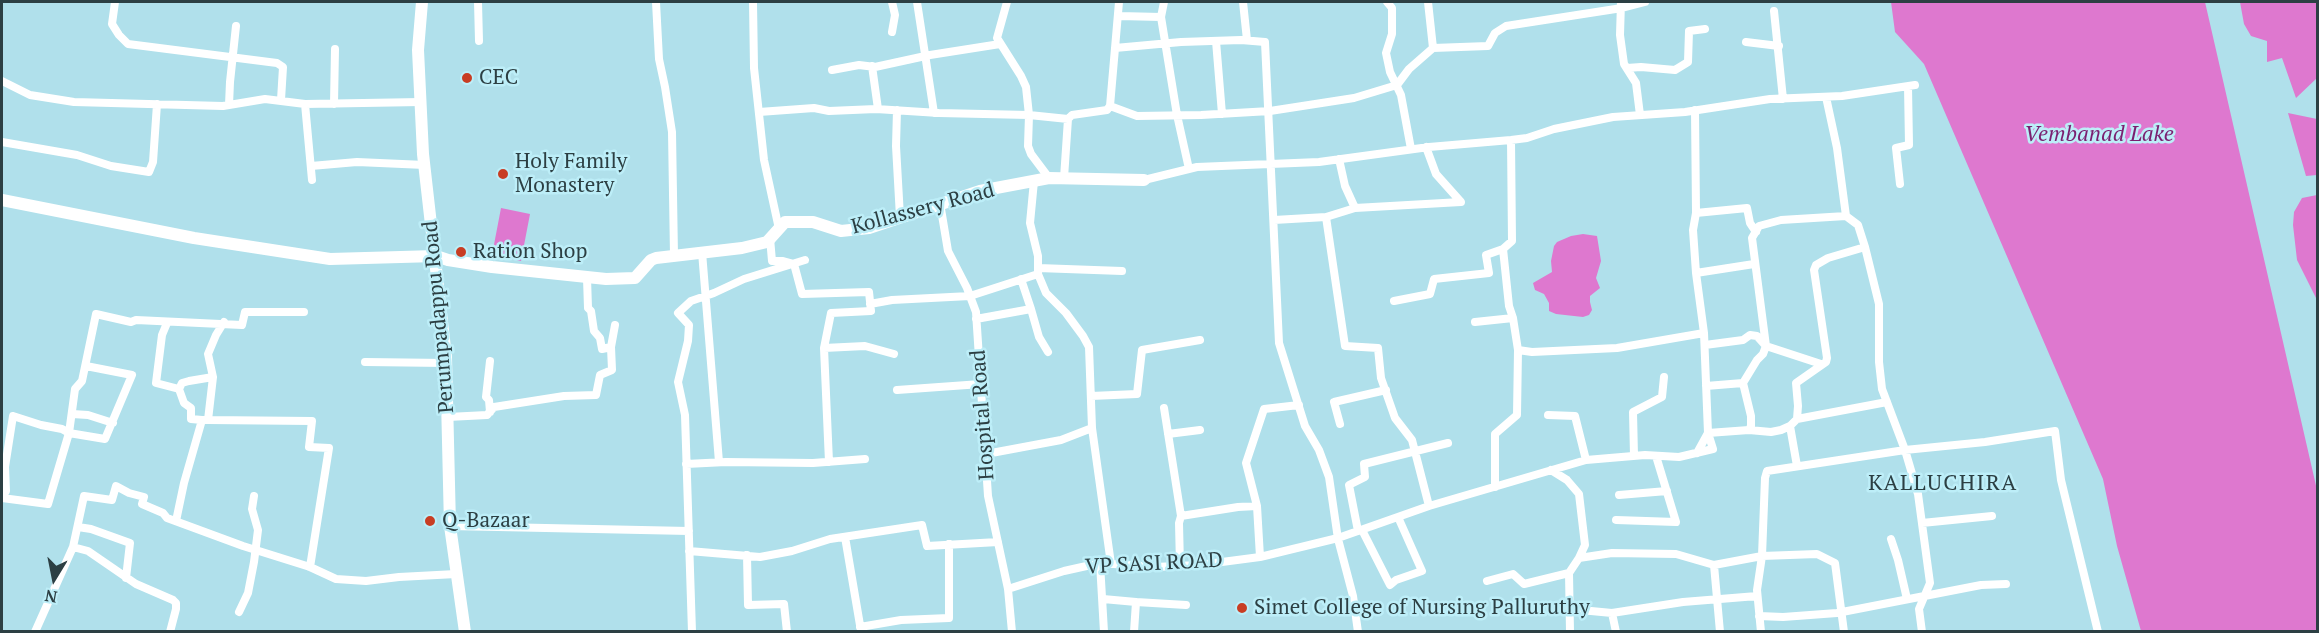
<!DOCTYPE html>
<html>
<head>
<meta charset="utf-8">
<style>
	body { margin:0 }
	#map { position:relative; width:2319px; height:633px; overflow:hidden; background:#b0e0eb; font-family:"PT Serif",serif }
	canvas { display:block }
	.frame { position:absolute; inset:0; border:3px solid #2c3f43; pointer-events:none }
	.north { position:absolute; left:24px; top:549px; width:60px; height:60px; -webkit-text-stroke:4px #bdeef8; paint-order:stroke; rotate:190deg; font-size:16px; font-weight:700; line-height:24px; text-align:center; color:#2c3f43 }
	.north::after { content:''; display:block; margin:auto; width:21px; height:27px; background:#2c3f43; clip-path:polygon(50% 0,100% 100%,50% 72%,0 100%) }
</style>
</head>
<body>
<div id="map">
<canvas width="2319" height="633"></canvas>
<div class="frame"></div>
<div class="north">N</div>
</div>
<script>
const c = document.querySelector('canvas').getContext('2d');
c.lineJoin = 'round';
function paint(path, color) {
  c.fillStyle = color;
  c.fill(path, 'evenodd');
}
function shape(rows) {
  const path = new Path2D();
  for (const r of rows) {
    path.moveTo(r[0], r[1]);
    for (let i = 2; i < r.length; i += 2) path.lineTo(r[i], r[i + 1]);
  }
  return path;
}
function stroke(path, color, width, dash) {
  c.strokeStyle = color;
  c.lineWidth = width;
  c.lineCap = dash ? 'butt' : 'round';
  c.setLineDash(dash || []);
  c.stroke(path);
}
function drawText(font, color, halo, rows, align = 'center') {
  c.font = font + ' "PT Serif",serif';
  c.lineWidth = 5;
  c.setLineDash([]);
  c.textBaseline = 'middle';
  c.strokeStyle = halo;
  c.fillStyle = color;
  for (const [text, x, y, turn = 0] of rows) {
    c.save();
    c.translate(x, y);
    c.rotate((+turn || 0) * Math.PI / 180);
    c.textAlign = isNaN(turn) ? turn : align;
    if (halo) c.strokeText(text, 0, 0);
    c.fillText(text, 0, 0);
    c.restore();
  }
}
paint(shape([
	[1891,2,2205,2,2317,490,2317,631,2141,631,2117,546,2103,479,1924,64,1895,32],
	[2240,2,2317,2,2317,78,2296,98,2282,58,2267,62,2267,41,2251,36,2244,24],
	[2288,113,2317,119,2317,175,2306,176],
	[2317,195,2318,195,2317,300,2297,260,2293,225,2294,212,2302,198],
	[501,208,530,214,521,261,492,255],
	[1583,234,1597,236,1601,261,1596,278,1600,288,1590,296,1590,302,1592,310,1589,315,1583,317,1556,314,1549,311,1549,303,1544,294,1535,290,1533,283,1552,272,1551,261,1554,246,1557,242,1571,236]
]), '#de78cf');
stroke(shape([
	[115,2,112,24,119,35,128,44,277,63,283,67,281,100],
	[478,2,479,41],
	[656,2,659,59,665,87,672,132,674,256],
	[753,2,754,68,764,160,779,229],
	[917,2,934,113],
	[1007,2,997,38,1021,76,1026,87,1029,115,1028,146,1031,154,1049,178],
	[1243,2,1247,40],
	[1387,2,1392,8,1392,34,1386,53,1390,72,1401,95,1411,149],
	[1428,2,1433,48],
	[1621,2,1620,35,1624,64,1636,83,1640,115],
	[1774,11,1783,99],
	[1119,16,1161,17,1177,115,1189,169],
	[1161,17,1164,2],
	[892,32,895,15,892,2],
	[1216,41,1222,114],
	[1746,42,1779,46],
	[1115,48,1181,42,1241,40,1265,42,1279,343,1305,426,1319,450,1329,477,1338,539,1353,596,1358,632],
	[872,66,878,109],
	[1627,68,1641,67,1675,70,1688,62,1689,31,1705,29],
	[832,70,859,65,875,67,930,55,1000,44],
	[2,81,30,95,74,102,223,106,265,99,305,104,421,102],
	[1826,97,1837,148,1846,216],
	[305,104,312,180],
	[334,104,335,49],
	[229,105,230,82,236,26],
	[1110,106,1137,116,1201,115,1270,111,1354,98,1397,85,1409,69,1433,48,1488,46,1495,33,1506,26,1622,8,1645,2],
	[897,110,896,146,900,217],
	[1695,110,1696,213,1693,230,1696,273,1754,264],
	[759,112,814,108,829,111,876,109,939,113,1029,115,1068,119],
	[1511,140,1512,241,1503,249,1509,306,1513,318,1518,350,1532,352,1617,348,1704,333],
	[2,142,77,155,111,166,149,172,153,162,157,104],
	[311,166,357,162,425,165],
	[1064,178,1068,119,1072,115,1107,110,1110,106,1119,2],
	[1144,180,1197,167,1319,162,1429,147,1511,140,1527,138,1554,129,1613,117,1685,112,1770,99,1842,96,1915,85],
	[1034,181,1030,223,1038,256,1038,274,1046,293,1066,313,1083,336,1089,347,1092,428,1111,564],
	[1900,184,1896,148,1909,145,1908,86],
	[940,203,948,251,967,288,976,312,988,496,1008,589,1012,632],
	[1355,208,1461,202,1436,174,1426,147],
	[1696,213,1747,208,1750,223,1756,232],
	[1326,217,1355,208,1345,186,1339,159],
	[1274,220,1326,217,1345,346,1378,348,1381,378,1395,418,1412,440,1429,506],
	[770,238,772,261,783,261,794,264,802,294,869,292,871,311,831,313,824,348,829,462],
	[702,252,719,462],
	[1038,268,1122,271],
	[1394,301,1430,294,1434,279,1489,273,1486,255,1503,249],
	[870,304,892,300,970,296,1038,274],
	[1031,309,1039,337,1048,352],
	[976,319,1031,309,1021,279],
	[1475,322,1513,318],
	[167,323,162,335,156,383,179,389],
	[1705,345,1743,340,1750,335,1757,336,1766,346,1821,364],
	[611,347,615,325],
	[824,348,865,346,894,354],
	[365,362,446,363],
	[1706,386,1743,383],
	[897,390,981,384],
	[1091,396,1137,394,1142,350,1200,340],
	[1164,408,1181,516],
	[490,412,489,400,486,397,490,361],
	[72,414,88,415,113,423],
	[1548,415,1575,416,1586,460],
	[448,417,487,415,494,407,564,396,596,395,600,375,612,370,611,347,602,349,600,338,594,331,591,311,588,308,587,278],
	[1797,419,1887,402],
	[202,420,191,419,191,408,184,403,179,389,182,383,189,381,213,377],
	[208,420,312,421,309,447,329,448,310,567],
	[1340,424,1334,402,1386,390],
	[1790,426,1797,466],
	[1749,430,1771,432,1781,430,1790,426,1797,419,1798,406,1796,383,1826,362,1827,358,1814,270,1816,265,1828,258,1865,247],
	[1168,434,1200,430],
	[1697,453,1708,433,1749,430,1751,426,1751,416,1743,383,1757,360,1763,354,1766,346,1752,238,1759,226,1781,220,1846,216,1858,225,1865,247,1879,304,1879,362,1882,389,1905,450,1918,494,1930,583,1919,609,1922,632],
	[986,454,1061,440,1092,428],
	[1634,456,1633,412,1662,397,1664,377],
	[686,464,726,462,813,463,865,459],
	[1551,470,1567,480,1579,494,1585,545,1579,558],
	[1495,487,1495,434,1517,415,1518,350],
	[1619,495,1667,491],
	[2,498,48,504,69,433,75,389,82,381,96,314,131,322,136,320,242,325,245,312,304,312],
	[2,498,6,491,5,467,13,416,41,425,62,429,69,433,105,439,132,375,86,366],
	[1616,520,1676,522,1656,456],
	[176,521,184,483,202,420,208,420,213,377,208,354,216,335,224,322],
	[1922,523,1992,516],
	[450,526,689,531],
	[78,527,91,529,130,543,126,578],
	[1362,530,1390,585,1396,580,1422,571,1398,517],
	[1358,531,1349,485,1365,477,1364,464,1448,443],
	[845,537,861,631],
	[1891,539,1898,560,1907,599],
	[73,547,84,496,112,500,116,486,129,493,144,497,142,504,163,513,167,518,243,546,310,567,336,579,366,581,399,577,456,574],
	[689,551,760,557,792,551,830,539,922,525,927,546,998,542],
	[747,555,748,605,784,604,787,632],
	[1260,557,1257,506,1246,463,1264,409,1299,405],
	[1100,563,1104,632],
	[1180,566,1179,523,1181,516,1238,507,1257,506],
	[1487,581,1513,574,1524,584,1569,573],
	[1008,589,1064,571,1100,563,1155,567,1199,565,1260,557,1338,538,1429,506,1586,460,1645,455,1679,457,1713,449,1708,433,1704,333,1696,273],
	[1103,599,1136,602],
	[1570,609,1612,613],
	[239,612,248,593,254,562,258,530,252,509,254,496],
	[1759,616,1783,617,1837,613,1981,585,2006,584],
	[860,627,901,620,949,618,949,544],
	[35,632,73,547,88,551,136,584,173,600,176,603,176,609,170,632],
	[692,632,685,415,678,382,688,341,689,325,678,313,691,301,714,293,744,279,805,260],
	[1134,632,1136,602,1186,605],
	[1570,632,1569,573,1579,558,1612,553,1676,554,1714,565],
	[1616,632,1612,613,1683,602,1757,596],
	[1720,632,1714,565,1762,556,1817,554,1835,563,1844,632],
	[1761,632,1757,590,1762,556,1765,478,1767,471,1905,450,1985,442,2055,431,2061,480,2098,632]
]), '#fff', 8);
stroke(shape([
	[422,2,418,50,423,154,446,357,450,526,465,632],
	[2,200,194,238,330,259,436,256,448,260,492,267,606,279,635,278,651,260,656,258,742,248,767,242,785,222,813,222,841,231,869,228,980,191,1049,178,1144,180]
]), '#fff', 12);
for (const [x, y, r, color] of [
	[467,78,6,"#c83d23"],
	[503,174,6,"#c83d23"],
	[461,252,6,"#c83d23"],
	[430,521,6,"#c83d23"],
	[1242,608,6,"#c83d23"]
]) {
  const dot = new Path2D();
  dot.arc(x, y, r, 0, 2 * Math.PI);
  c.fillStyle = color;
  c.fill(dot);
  stroke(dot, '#bdeef8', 2);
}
drawText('21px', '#2c3f43', '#bdeef8', [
	["CEC",479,78],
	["Holy Family",515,162],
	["Monastery",515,186],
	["Ration Shop",473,252],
	["Q-Bazaar",442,521],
	["Simet College of Nursing Palluruthy",1254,608]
], 'left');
drawText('21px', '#2c3f43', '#bdeef8', [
	["Kollassery Road",923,209,-15],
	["Perumpadappu Road",439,317,-95],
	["Hospital Road",983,415,-94],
	["VP SASI ROAD",1154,564,-3]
]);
drawText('italic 22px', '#7a1f70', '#bdeef8', [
	["Vembanad Lake",2099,135]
]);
c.letterSpacing = '1.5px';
drawText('22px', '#2c3f43', '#bdeef8', [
	["KALLUCHIRA",1943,484]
]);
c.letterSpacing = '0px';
</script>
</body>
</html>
